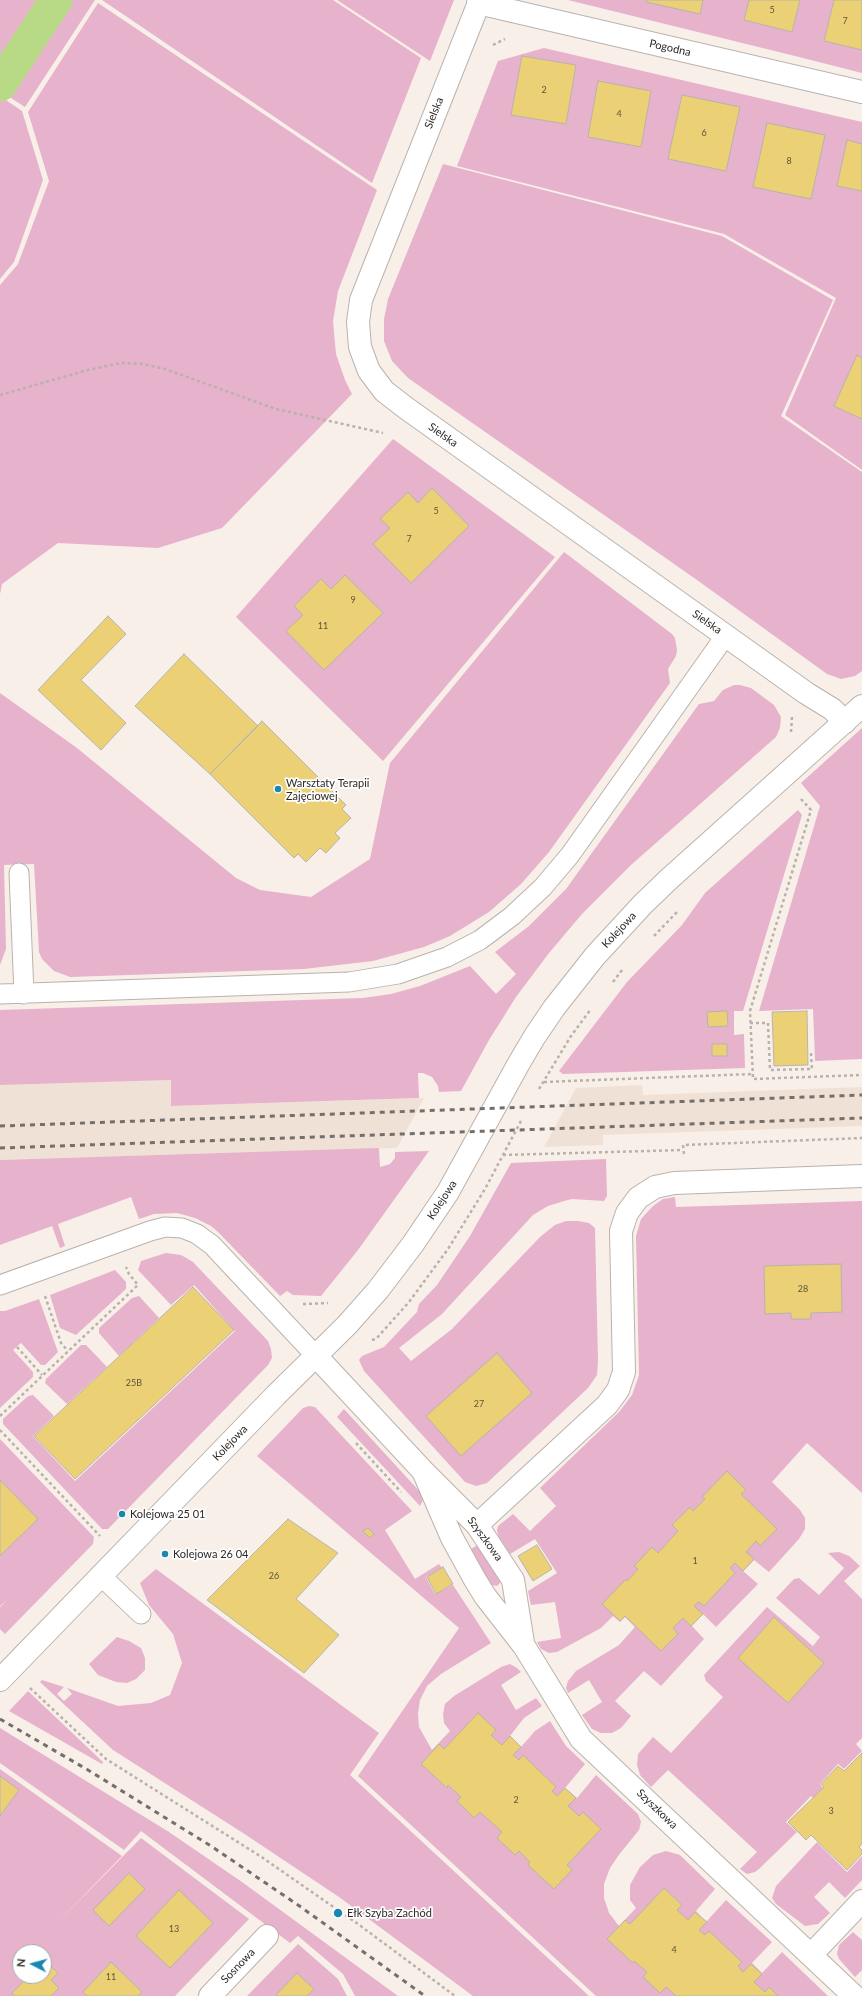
<!DOCTYPE html>
<html>
<head>
<meta charset="utf-8">
<style>
	body { margin:0 }
	#map { position:relative; width:862px; height:1996px; overflow:hidden; background:#f8efe9; font-family:Lato,sans-serif }
	canvas { display:block }
	.north { position:absolute; left:12px; top:1944px; width:40px; height:40px; box-sizing:border-box; background:#fefefe; border:1px solid #aaa9a8; border-radius:50%; rotate:276deg; font-size:11px; font-weight:700; line-height:16px; text-align:center; color:#2c2927 }
	.north::after { content:''; display:block; margin:auto; width:14px; height:18px; background:#1a87ae; clip-path:polygon(50% 0,100% 100%,50% 72%,0 100%) }
</style>
</head>
<body>
<div id="map">
<canvas width="862" height="1996"></canvas>
<div class="north">N</div>
</div>
<script>
const c = document.querySelector('canvas').getContext('2d');
c.lineJoin = 'round';
function paint(path, color) {
  c.fillStyle = color;
  c.fill(path, 'evenodd');
}
function shape(rows) {
  const path = new Path2D();
  for (const r of rows) {
    path.moveTo(r[0], r[1]);
    for (let i = 2; i < r.length; i += 2) path.lineTo(r[i], r[i + 1]);
  }
  return path;
}
function stroke(path, color, width, dash) {
  c.strokeStyle = color;
  c.lineWidth = width;
  c.lineCap = dash ? 'butt' : 'round';
  c.setLineDash(dash || []);
  c.stroke(path);
}
function drawText(font, color, halo, rows, align = 'center') {
  c.font = font + ' Lato,sans-serif';
  c.lineWidth = 3.5;
  c.setLineDash([]);
  c.textBaseline = 'middle';
  c.strokeStyle = halo;
  c.fillStyle = color;
  for (const [text, x, y, turn = 0] of rows) {
    c.save();
    c.translate(x, y);
    c.rotate((+turn || 0) * Math.PI / 180);
    c.textAlign = isNaN(turn) ? turn : align;
    if (halo) c.strokeText(text, 0, 0);
    c.fillText(text, 0, 0);
    c.restore();
  }
}
paint(shape([
	[171,1080,172,1106,424,1098,397,1148,0,1160,0,1085],
	[642,1085,643,1095,862,1087,862,1126,603,1135,603,1145,544,1147,576,1088]
]), '#f0e1d6');
paint(shape([
	[0,0,95,0,25,107,0,91],
	[102,0,333,0,421,58,372,183],
	[337,0,454,0,430,61],
	[568,0,862,0,862,73,799,57],
	[98,3,377,190,338,291,333,321,336,354,345,380,352,394,222,528,158,548,58,543,2,584,0,594,0,285,18,264,49,181,28,112],
	[544,48,862,122,862,470,785,415,836,298,724,234,457,166,498,61],
	[0,96,22,111,43,180,14,262,0,279],
	[443,164,722,236,833,300,781,416,862,472,862,671,855,676,841,679,827,674,697,580,408,378,392,361,384,341,384,319,388,299],
	[393,439,555,557,383,761,236,617],
	[564,552,672,634,675,638,677,650,676,656,668,669,670,683,549,852,521,884,489,912,450,936,424,947,373,961,304,969,70,977,54,971,42,959,39,952,34,864,4,865,6,949,0,965,0,693,77,748,236,878,260,890,311,897,370,859,390,763],
	[734,685,740,685,751,688,774,705,781,717,780,728,776,737,631,865,582,914,549,953,516,997,489,1040,461,1091,439,1092,438,1086,432,1077,423,1073,418,1073,419,1098,171,1106,171,1080,0,1085,0,1010,363,998,391,994,420,986,470,966,496,994,516,974,495,952,529,926,566,889,699,704,714,701,723,690],
	[862,728,862,1059,815,1061,813,1009,759,1011,820,806,801,783],
	[798,810,802,815,743,1011,734,1011,734,1035,744,1034,745,1068,563,1074,559,1071,627,982,682,925,705,893],
	[379,1148,380,1167,390,1164,395,1158,395,1152,429,1151,358,1250,321,1296,293,1295,287,1291,280,1296,218,1232,211,1226,195,1218,177,1213,154,1214,139,1219,131,1197,58,1224,65,1246,60,1248,52,1226,0,1245,0,1160],
	[606,1159,607,1196,604,1201,572,1199,564,1201,548,1206,533,1215,442,1314,399,1348,411,1361,452,1329,540,1237,555,1225,566,1221,578,1221,589,1223,595,1228,598,1361,597,1375,588,1388,487,1483,476,1486,465,1482,364,1371,359,1360,362,1356,384,1347,417,1312,419,1304,437,1285,470,1236,511,1163],
	[675,1197,676,1207,862,1201,862,1493,807,1443,772,1482,800,1510,805,1518,805,1529,799,1539,769,1572,754,1560,743,1571,758,1584,716,1627,703,1614,692,1626,704,1639,661,1686,644,1671,615,1701,631,1716,621,1728,612,1733,601,1733,592,1729,582,1715,602,1702,589,1680,568,1693,566,1688,568,1681,576,1671,619,1645,635,1627,625,1617,620,1622,613,1616,601,1628,557,1652,549,1653,541,1649,537,1642,561,1638,555,1602,531,1605,528,1591,557,1573,535,1539,510,1554,498,1535,497,1530,498,1526,513,1514,530,1531,556,1506,540,1488,619,1412,632,1395,639,1375,636,1236,641,1219,653,1206,663,1199],
	[166,1253,181,1255,193,1262,268,1341,271,1349,272,1358,268,1365,108,1529,102,1529,3,1424,3,1419,28,1396,33,1395,54,1416,33,1436,75,1481,235,1331,194,1285,171,1305,138,1270,141,1261],
	[115,1270,126,1282,126,1289,76,1335,60,1328,50,1295],
	[139,1296,159,1318,119,1356,99,1333,99,1328,132,1298],
	[39,1299,58,1352,45,1365,41,1365,21,1343,13,1350,33,1372,33,1377,0,1408,0,1311,5,1311],
	[81,1345,86,1345,107,1367,67,1404,45,1383,46,1379],
	[309,1406,315,1407,412,1511,385,1530,415,1579,439,1564,442,1568,426,1577,435,1594,453,1585,491,1643,441,1674,427,1686,420,1700,418,1714,419,1727,432,1750,450,1731,444,1723,443,1714,445,1704,454,1696,501,1667,510,1664,517,1668,521,1672,501,1685,516,1710,536,1698,542,1706,524,1718,510,1736,521,1747,535,1731,550,1721,566,1746,585,1764,565,1788,577,1798,596,1775,638,1814,641,1822,639,1830,618,1856,610,1868,604,1884,604,1898,609,1913,619,1926,636,1908,630,1900,630,1885,640,1867,653,1855,666,1851,680,1855,715,1889,696,1911,706,1922,726,1900,772,1942,752,1963,762,1973,782,1952,828,1996,596,1996,358,1776,459,1628,257,1456,303,1408],
	[344,1409,422,1494,423,1500,420,1506,337,1417],
	[0,1439,94,1537,93,1544,5,1634,0,1629,0,1607,7,1600,0,1606],
	[479,1544,500,1578,500,1583,497,1586,491,1585,487,1581,468,1551],
	[839,1552,849,1556,860,1566,844,1581,862,1599,862,1738,856,1744,862,1751,844,1769,838,1764,820,1784,823,1788,813,1798,811,1796,786,1822,797,1832,759,1869,755,1872,747,1874,740,1869,757,1852,668,1770,651,1787,640,1775,637,1765,638,1754,653,1737,671,1753,723,1697,706,1681,704,1675,767,1607,813,1646,820,1637,776,1598,794,1579,799,1578,819,1595,844,1568,828,1553],
	[156,1569,379,1733,350,1775,589,1996,473,1996,339,1897,243,1833,113,1750,40,1682,42,1680,64,1687,57,1694,64,1701,72,1694,67,1688,118,1706,151,1703,170,1695,182,1663,173,1634,149,1605,140,1583],
	[117,1637,129,1641,141,1648,145,1658,145,1670,136,1679,127,1683,116,1682,98,1675,89,1664],
	[28,1691,103,1762,102,1764,9,1711],
	[0,1728,169,1832,242,1882,398,1996,355,1996,343,1974,298,1936,290,1943,141,1831,124,1850,0,1763],
	[0,1769,122,1856,54,1926,141,1838,249,1919,175,1996,0,1996],
	[20,1952,44,1952,44,1976,20,1976],
	[817,1842,847,1872,862,1856,862,1880,845,1898,829,1882,814,1897,830,1913,818,1924,805,1926,776,1904,772,1898,776,1886],
	[853,1932,862,1940,862,1970,855,1977,839,1959,837,1954,839,1945],
	[298,1944,338,1979,347,1996,247,1996]
]), '#e7b2cb');
stroke(shape([
	[0,85,56,0]
]), '#b8d986', 33);
const building = shape([
	[646,0,703,0,700,14,646,2,646,0],
	[749,0,800,0,792,32,744,20,749,0],
	[834,0,862,0,862,50,824,41,834,0],
	[522,56,576,65,566,124,511,115,522,56],
	[598,81,651,91,641,147,588,137,598,81],
	[682,95,740,107,726,171,668,159,682,95],
	[767,123,825,135,811,199,753,187,767,123],
	[847,140,862,144,862,191,837,186,847,140],
	[857,355,862,358,862,419,834,406,857,355],
	[432,488,469,526,411,583,373,544,390,528,380,519,408,492,418,503,432,488],
	[345,575,383,613,324,670,286,631,303,615,294,606,321,579,331,589,345,575],
	[108,616,126,634,81,680,126,723,101,750,38,690,108,616],
	[184,654,258,726,210,774,135,706,184,654],
	[262,721,346,805,342,809,351,818,335,833,340,838,326,853,320,848,306,862,298,854,294,858,210,774,262,721],
	[727,1011,728,1026,708,1027,707,1012,727,1011],
	[807,1011,808,1065,774,1066,772,1012,807,1011],
	[712,1044,727,1044,727,1056,712,1056,712,1044],
	[841,1264,842,1312,811,1313,811,1319,791,1319,791,1313,765,1314,764,1266,841,1264],
	[193,1287,234,1330,75,1479,34,1436,193,1287],
	[497,1353,532,1393,461,1456,426,1416,497,1353],
	[727,1471,746,1490,741,1494,777,1529,760,1546,756,1541,746,1552,754,1559,743,1571,735,1563,730,1568,735,1573,704,1606,699,1602,694,1606,703,1614,691,1626,683,1618,673,1628,678,1634,661,1651,625,1616,620,1621,602,1604,626,1579,627,1581,638,1569,634,1566,652,1547,658,1553,678,1531,672,1525,690,1507,693,1511,705,1499,702,1497,727,1471],
	[0,1480,38,1519,0,1556,0,1480],
	[288,1519,338,1553,296,1599,339,1635,304,1673,207,1600,288,1519],
	[368,1528,374,1534,370,1538,363,1531,368,1528],
	[537,1545,552,1569,533,1581,518,1556,537,1545],
	[443,1567,453,1584,436,1594,427,1577,443,1567],
	[774,1617,824,1663,788,1703,738,1658,774,1617],
	[478,1713,496,1730,491,1735,502,1745,510,1736,521,1747,513,1755,519,1760,523,1755,556,1787,552,1791,557,1796,565,1788,576,1798,568,1806,579,1816,583,1812,601,1829,567,1865,572,1870,554,1889,528,1865,530,1862,519,1851,515,1855,497,1838,502,1832,480,1812,474,1818,457,1801,461,1797,448,1785,447,1788,421,1764,439,1744,444,1749,478,1713],
	[862,1753,862,1844,859,1847,862,1850,862,1854,847,1870,811,1835,806,1840,788,1822,824,1787,821,1784,838,1766,844,1771,862,1753],
	[0,1776,19,1790,0,1816,0,1776],
	[129,1873,145,1889,109,1926,93,1910,129,1873],
	[664,1888,682,1905,677,1910,688,1920,695,1912,707,1922,699,1930,705,1935,709,1931,742,1962,738,1966,743,1972,751,1964,762,1974,754,1982,765,1992,769,1987,778,1996,676,1996,666,1987,660,1993,643,1977,647,1972,634,1961,633,1963,607,1939,625,1920,630,1924,664,1888],
	[179,1890,213,1923,170,1968,136,1936,179,1890],
	[45,1960,58,1973,51,1980,59,1988,51,1996,14,1996,12,1993,29,1976,44,1976,45,1960],
	[111,1962,142,1992,138,1996,87,1996,83,1992,111,1962],
	[297,1973,314,1989,307,1996,275,1996,297,1973]
]);
paint(building, '#ecd076');
stroke(building, '#b7b4ac', 1);
const lane = shape([
	[19,873,24,994],
	[0,994,349,982,398,974,447,957,480,940,512,916,543,887,570,855,726,635],
	[0,1285,150,1231,165,1227,182,1228,197,1234,212,1245,316,1356],
	[101,1576,141,1614]
]);
const street = shape([
	[480,0,361,300,358,322,360,347,369,371,384,391,406,408,806,693,832,709,845,722],
	[478,3,862,92],
	[316,1356,423,1471,477,1525,513,1580,523,1643],
	[423,1471,452,1538,474,1578,485,1596,524,1646,581,1739,854,1996],
	[477,1525,607,1405,618,1390,624,1372,621,1231,627,1213,638,1198,655,1187,674,1183,862,1176],
	[811,1955,862,1901],
	[210,1996,267,1936]
]);
const secondary = shape([
	[0,1680,276,1395,347,1325,378,1290,413,1244,448,1192,519,1063,535,1036,554,1008,595,956,643,904,669,879,862,706]
]);
stroke(lane, '#bab2ac', 21);
stroke(street, '#bab2ac', 24);
stroke(secondary, '#bab2ac', 24);
stroke(shape([
	[493,45,505,39],
	[0,395,88,370,121,363,143,364,165,369,276,409,383,433],
	[791,732,792,717],
	[801,799,811,810,750,1011,753,1079,862,1075],
	[654,936,677,912],
	[613,982,622,970],
	[750,1023,768,1023,770,1070,812,1069,811,1053],
	[544,1082,752,1074],
	[539,1089,571,1036,591,1009],
	[684,1154,683,1145,862,1138],
	[503,1155,683,1150],
	[45,1296,61,1343,68,1351],
	[303,1304,328,1303],
	[372,1340,376,1339,409,1302,448,1249,485,1189,522,1119],
	[17,1347,42,1375],
	[0,1416,138,1285,129,1274,126,1267],
	[0,1430,100,1536],
	[356,1443,401,1492],
	[30,1688,106,1759,260,1856,358,1924,455,1996]
]), '#b8b1ac', 2.5, [3, 3]);
stroke(lane, '#fff', 19);
stroke(street, '#fff', 22);
stroke(secondary, '#fff', 22);
stroke(shape([
	[0,1126,862,1095],
	[0,1148,862,1118],
	[0,1719,88,1770,211,1846,298,1905,425,1996]
]), '#746f6b', 3, [5, 5]);
for (const [x, y, r, color] of [
	[278,789,4,"#1a87ae"],
	[122,1514,4,"#1a87ae"],
	[165,1554,4,"#1a87ae"],
	[338,1913,5,"#1a87ae"]
]) {
  const dot = new Path2D();
  dot.arc(x, y, r, 0, 2 * Math.PI);
  c.fillStyle = color;
  c.fill(dot);
  stroke(dot, '#fefefe', 1.5);
}
drawText('9px', '#5c533b', null, [
	["5",772,10],
	["7",845,21],
	["2",544,90],
	["4",619,114],
	["6",704,133],
	["8",789,161],
	["5",436,511],
	["7",409,539],
	["9",353,600],
	["11",323,626],
	["28",803,1289],
	["25B",134,1383],
	["27",479,1404],
	["1",695,1561],
	["26",274,1576],
	["2",516,1800],
	["3",831,1811],
	["13",174,1929],
	["4",674,1950],
	["11",111,1977]
]);
drawText('11px', '#2c2927', '#fefefe', [
	["Pogodna",670,48,13],
	["Sielska",434,113,-68],
	["Sielska",443,435,35],
	["Sielska",707,622,35],
	["Kolejowa",619,930,-47],
	["Kolejowa",442,1200,-57],
	["Kolejowa",230,1443,-46],
	["Szyszkowa",485,1539,54],
	["Szyszkowa",657,1809,44],
	["Sosnowa",238,1966,-46]
]);
drawText('11px', '#2c2927', '#fefefe', [
	["Warsztaty Terapii",286,783],
	["Zajęciowej",286,796],
	["Kolejowa 25 01",130,1514],
	["Kolejowa 26 04",173,1554],
	["Ełk Szyba Zachód",347,1913]
], 'left');
</script>
</body>
</html>
